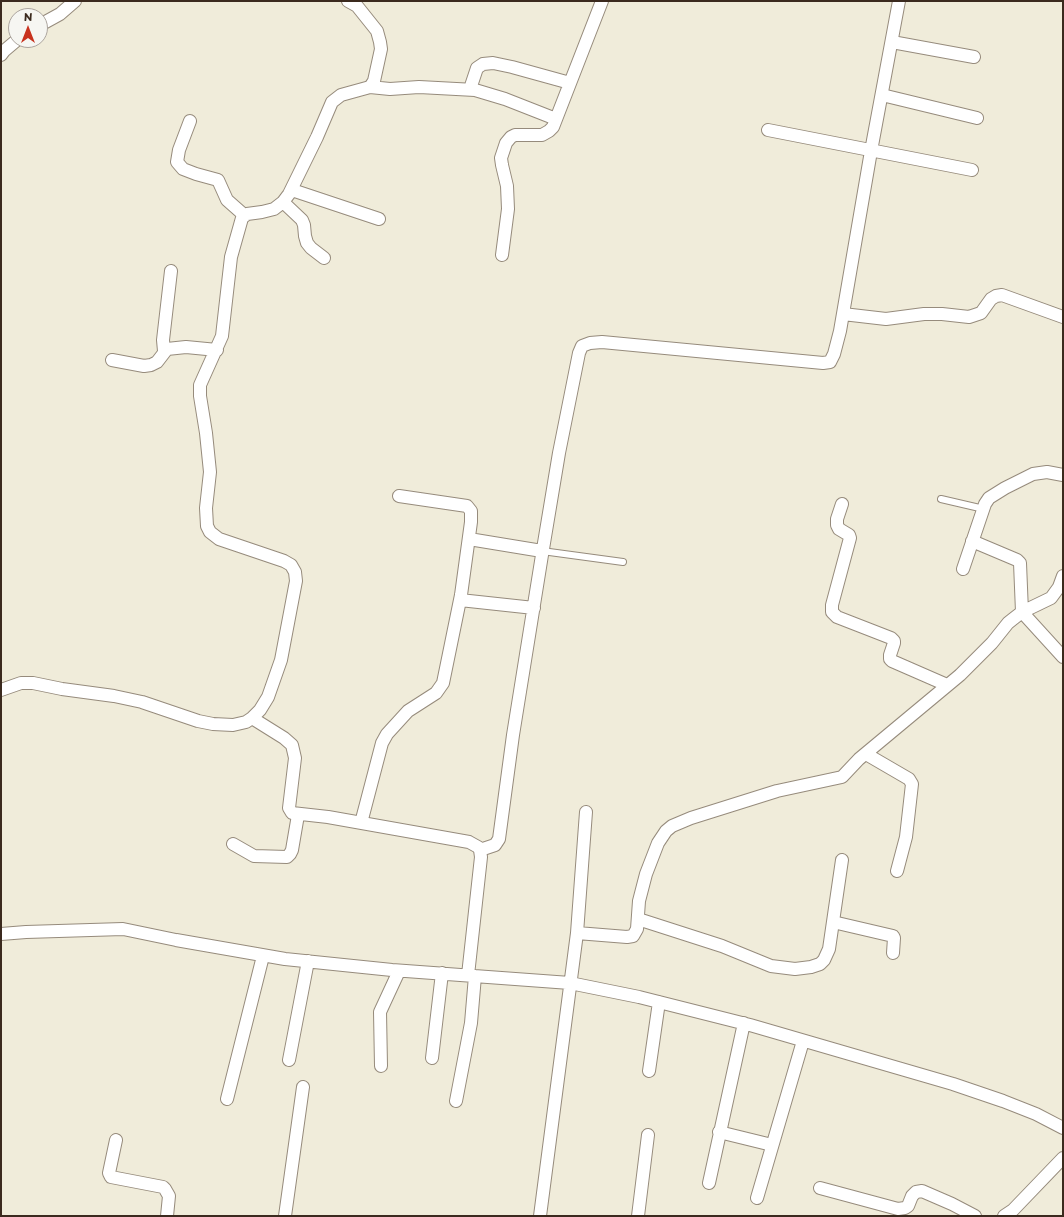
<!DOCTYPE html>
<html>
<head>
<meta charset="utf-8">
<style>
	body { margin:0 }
	#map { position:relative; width:1064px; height:1217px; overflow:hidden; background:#f0ecda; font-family:"Playpen Sans",sans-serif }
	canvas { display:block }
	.frame { position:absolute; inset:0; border:2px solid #3b2a1e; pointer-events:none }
	.north { position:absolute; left:8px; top:8px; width:40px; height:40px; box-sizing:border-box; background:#f6f6f2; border:1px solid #aba49d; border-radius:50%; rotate:0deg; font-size:11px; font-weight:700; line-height:16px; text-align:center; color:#3b2a1e }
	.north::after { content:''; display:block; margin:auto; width:14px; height:18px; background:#c8321e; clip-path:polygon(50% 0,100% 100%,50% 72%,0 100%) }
</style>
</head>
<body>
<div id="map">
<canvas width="1064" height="1217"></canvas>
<div class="frame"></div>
<div class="north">N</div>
</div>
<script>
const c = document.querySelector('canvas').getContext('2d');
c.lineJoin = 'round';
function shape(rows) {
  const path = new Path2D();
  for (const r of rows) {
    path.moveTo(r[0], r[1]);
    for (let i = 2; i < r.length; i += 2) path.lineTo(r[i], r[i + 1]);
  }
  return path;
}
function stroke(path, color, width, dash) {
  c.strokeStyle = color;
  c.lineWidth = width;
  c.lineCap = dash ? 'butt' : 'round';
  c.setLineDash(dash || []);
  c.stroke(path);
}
const service = shape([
	[941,499,984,509],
	[542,551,623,562]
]);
const minor = shape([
	[40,25,60,14,75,1],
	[892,42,974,57],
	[1,55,4,51,17,40],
	[370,87,390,89,419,87,475,90,505,99,556,119],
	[470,89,477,68,483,64,493,63,512,67,570,83],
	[882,95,977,118],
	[190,121,179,150,177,162,183,169,196,174,218,180,227,200,244,215],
	[768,130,972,170],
	[292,190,379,219],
	[283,202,302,220,304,225,305,236,307,243,311,248,324,258],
	[502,255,508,209,507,186,502,165,501,158,506,143,511,137,515,135,542,135,549,131,553,127,602,1],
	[843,314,886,319,924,314,942,314,969,317,981,313,991,299,996,296,1002,295,1063,317],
	[164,351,163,340,171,271],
	[112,360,144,366,151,365,157,362,167,349,186,347,217,350],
	[842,504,837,519,837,525,839,529,849,535,850,538,832,605,832,612,837,617,891,638,894,641,894,643,890,655,890,659,892,661,947,685],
	[469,539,542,551],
	[972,541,1017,560,1020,563,1022,612,1063,657],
	[963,569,985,504,989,498,1005,488,1033,474,1047,472,1063,475],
	[460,600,534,608],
	[1,690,21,683,33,683,62,689,114,696,142,702,198,721,213,724,233,725,246,722,252,718,260,710,268,697,281,660,296,581,295,572,291,565,284,561,219,539,210,532,207,526,206,508,210,472,206,433,200,396,200,385,222,336,231,257,242,218,247,214,262,212,274,209,283,202,289,194,317,137,332,102,341,95,370,87,374,81,381,49,380,42,377,31,357,6,348,1],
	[252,718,284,738,292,745,295,758,289,808,292,813,328,817,469,842,478,847,480,850,481,857,468,975],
	[866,754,909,779,912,784,906,837,897,871],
	[361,823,382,743,387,734,408,711,436,693,443,683,461,595,471,522,471,511,467,506,399,496],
	[233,844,254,856,287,857,290,854,292,850,298,815],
	[480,850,495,845,499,839,513,735,542,555,559,453,579,353,582,346,590,343,602,342,823,363,830,362,834,354,840,331,871,151,899,1],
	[638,919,722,946,771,966,795,969,811,967,820,964,824,960,829,949,842,860],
	[833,922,893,936,894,938,893,953],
	[577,933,627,937,633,936,637,929,639,901,646,874,658,843,666,831,672,826,691,818,777,791,842,777,859,759,960,675,992,643,1008,623,1013,619,1022,612,1051,598,1059,587,1063,576],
	[1,934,26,932,123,929,176,940,285,959,392,970,570,983,639,997,750,1025,953,1084,1003,1101,1036,1114,1063,1128],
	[432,1058,442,973],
	[289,1060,308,961],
	[381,1066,380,1012,399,971],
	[649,1071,659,1002],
	[227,1099,263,956],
	[456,1101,471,1023,475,976],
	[719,1132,772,1145],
	[116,1140,109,1173,111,1177,163,1187,165,1189,169,1196,167,1216],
	[709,1183,744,1023],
	[820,1188,898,1209,905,1208,908,1206,912,1196,916,1192,922,1191,952,1204,975,1216],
	[757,1198,803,1041],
	[285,1216,303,1087],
	[540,1216,577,933,586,812],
	[638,1216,648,1135],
	[1004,1216,1013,1210,1063,1158]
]);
stroke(service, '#968b7c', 8);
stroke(minor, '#968b7c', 14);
stroke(service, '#fff', 6);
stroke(minor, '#fff', 12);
</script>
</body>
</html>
